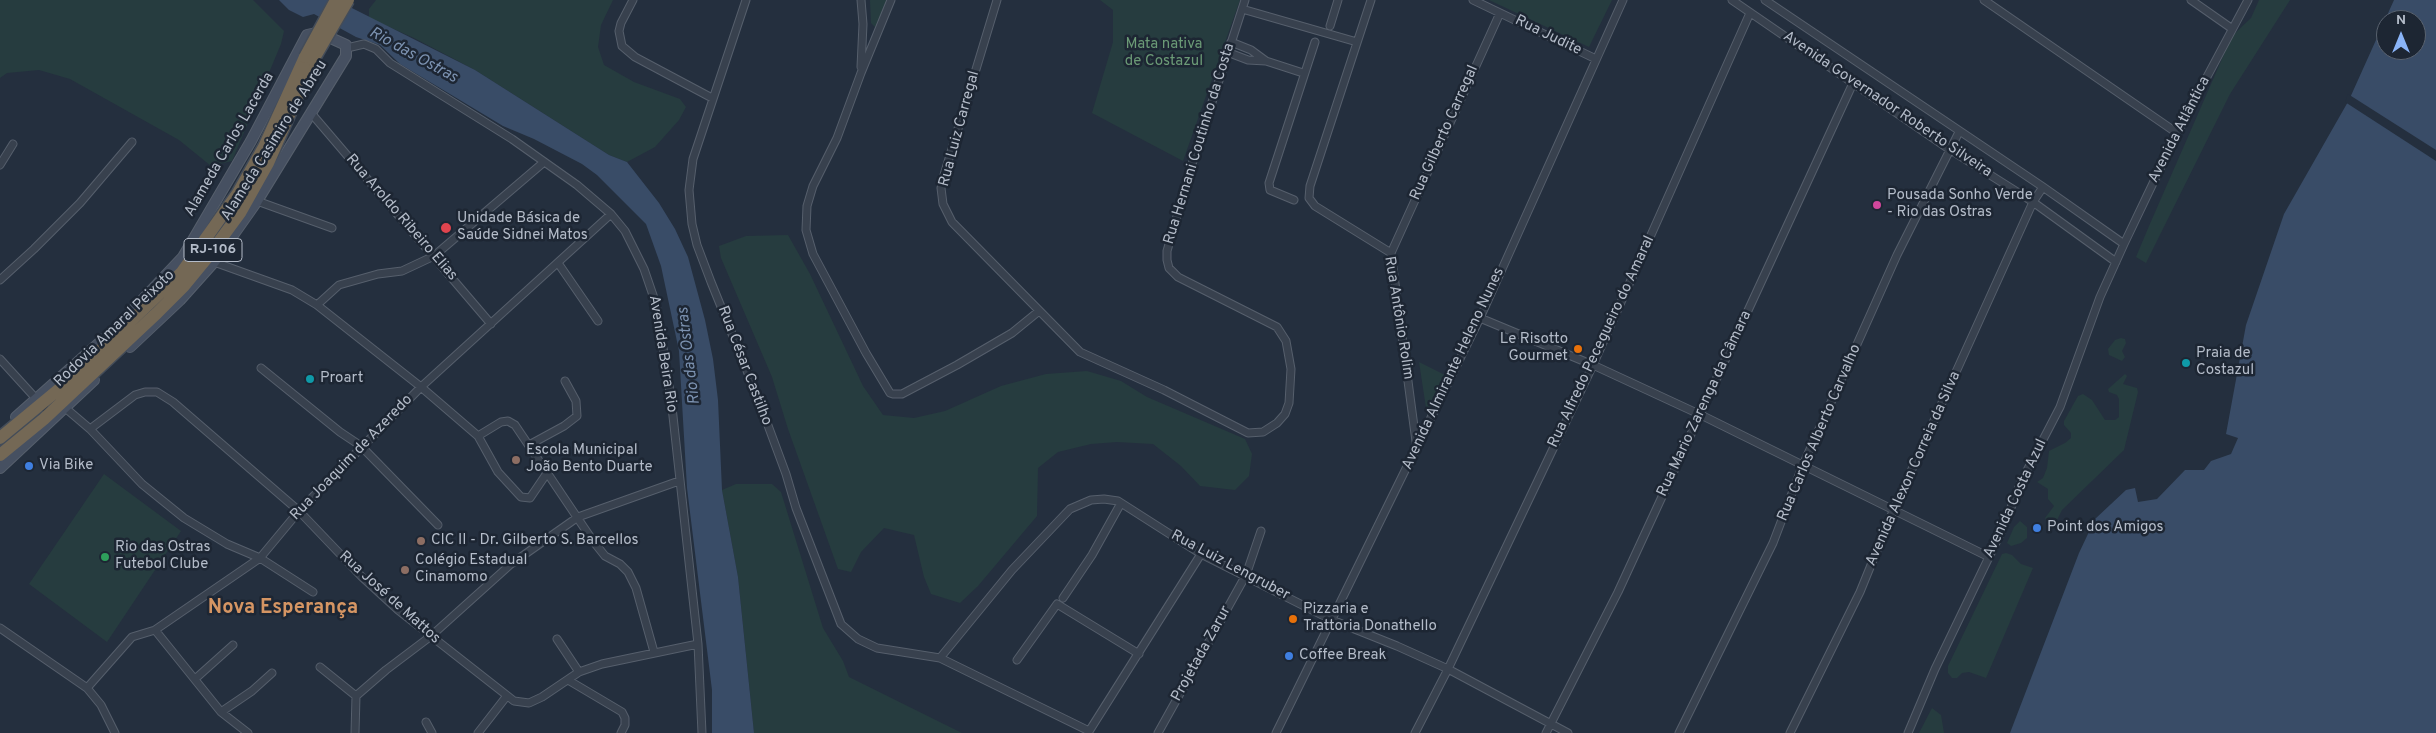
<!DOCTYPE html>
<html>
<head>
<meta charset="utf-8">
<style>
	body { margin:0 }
	#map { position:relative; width:2436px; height:733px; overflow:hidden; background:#242f3e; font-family:Overpass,sans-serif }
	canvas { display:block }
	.north { position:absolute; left:2376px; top:10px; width:50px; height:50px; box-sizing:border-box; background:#1d2633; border:1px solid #59626f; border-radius:50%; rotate:0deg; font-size:14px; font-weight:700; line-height:20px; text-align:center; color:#b4bcc9 }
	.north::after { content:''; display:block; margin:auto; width:18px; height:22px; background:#8ab4f8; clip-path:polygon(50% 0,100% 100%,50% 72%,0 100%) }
</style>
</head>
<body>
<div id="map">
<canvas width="2436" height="733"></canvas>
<div class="north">N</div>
</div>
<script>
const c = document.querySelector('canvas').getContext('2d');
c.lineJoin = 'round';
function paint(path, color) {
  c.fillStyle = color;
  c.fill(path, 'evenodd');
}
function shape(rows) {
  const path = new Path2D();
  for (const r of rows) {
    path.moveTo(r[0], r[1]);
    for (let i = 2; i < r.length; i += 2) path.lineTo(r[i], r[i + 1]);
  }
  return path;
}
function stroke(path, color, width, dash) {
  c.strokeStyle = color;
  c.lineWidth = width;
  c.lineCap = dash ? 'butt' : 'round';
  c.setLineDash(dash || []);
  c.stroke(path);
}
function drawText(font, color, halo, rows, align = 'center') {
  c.font = font + ' Overpass,sans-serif';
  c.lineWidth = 5;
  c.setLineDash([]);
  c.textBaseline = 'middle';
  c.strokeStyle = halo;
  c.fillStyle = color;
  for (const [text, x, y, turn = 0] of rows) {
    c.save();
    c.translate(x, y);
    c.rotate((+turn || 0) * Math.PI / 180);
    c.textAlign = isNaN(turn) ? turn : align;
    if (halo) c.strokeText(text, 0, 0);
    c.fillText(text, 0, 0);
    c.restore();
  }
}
paint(shape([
	[0,0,253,0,284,31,281,44,232,161,211,166,179,140,70,79,39,70,7,73,0,78],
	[376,0,613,0,601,25,598,47,604,65,634,82,680,99,686,107,679,120,655,147,627,162,609,155,475,70,414,38,369,18,369,9],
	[870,0,888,0,875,27,871,23],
	[1100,0,1240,0,1183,161,1092,113,1113,42,1113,10],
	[1489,0,1612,0,1589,47],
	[2259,0,2290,0,2230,94,2146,263,2136,257,2149,226,2232,36,2251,18],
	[788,235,810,274,863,386,883,415,914,418,945,411,1001,386,1046,374,1087,371,1121,381,1147,397,1245,439,1252,454,1249,476,1235,490,1200,486,1181,466,1153,444,1117,442,1091,444,1058,452,1038,468,1037,516,978,586,960,603,931,594,924,577,914,535,884,528,861,552,851,572,838,569,788,429,772,377,721,258,719,246,746,236],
	[2121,338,2125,339,2126,343,2122,351,2125,357,2122,361,2109,355,2108,349,2115,340],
	[1419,362,1447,376,1428,421],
	[2125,374,2127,376,2123,384,2137,388,2138,392,2124,450,2062,510,2052,530,2045,518,2054,506,2048,499,2048,489,2037,482,2043,478,2047,468,2049,451,2065,443,2071,438,2071,433,2064,425,2064,421,2078,396,2083,394,2092,400,2105,420,2115,420,2119,417,2119,399,2117,395,2109,392,2108,389],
	[104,474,181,531,107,642,29,584],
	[736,484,772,484,781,492,823,628,843,661,849,677,962,733,754,733,738,577,722,490],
	[2020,521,2027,527,2027,538,2021,543,2011,546,2007,543,2014,527],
	[2006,553,2012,555,2021,564,2033,568,1986,678,1969,672,1962,673,1957,678,1952,678,1948,673,1948,666,2002,554],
	[1932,708,1941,715,1944,733,1919,733]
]), '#263c3f');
paint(shape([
	[279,0,336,0,475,70,609,155,627,162,659,203,675,229,688,257,705,320,713,359,718,400,722,490,738,577,754,733,712,733,712,690,687,488,679,351,661,266,646,224,597,175,582,164,534,139,503,126,400,64,380,45,356,37,314,14,303,17,289,10],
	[2394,0,2436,0,2436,733,2010,733,2079,553,2095,519,2126,490,2135,488,2138,502,2157,499,2185,470,2204,470,2211,461,2231,454,2238,438,2226,434,2246,325,2284,214,2349,100],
	[2386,20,2416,20,2416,50,2386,50]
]), '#394c67');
paint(shape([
	[2348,94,2436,150,2436,161,2345,102]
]), '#242f3e');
const street = shape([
	[633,0,621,23,619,31,622,46,635,57,712,98],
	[746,0,693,159,689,190,692,224,697,245,711,282,756,393,786,474,796,508,841,624,858,639,877,648,940,658,1089,731],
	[891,0,861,73,837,138,813,186,807,206,806,230,813,254,866,353,890,393,893,394,902,394,957,365,1012,333,1039,311],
	[997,0,944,175,941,188,943,204,952,222,1080,352,1164,390,1248,433,1263,432,1277,423,1285,414,1289,403,1291,369,1286,341,1277,327,1178,277,1169,268,1167,260,1167,251,1192,164,1245,0],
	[1371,0,1310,186,1309,198,1315,206,1391,253,1417,449],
	[1473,0,1596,59],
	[1732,0,1949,149,2033,202,2116,262],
	[1765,0,2043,187,2124,244],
	[1984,0,2177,133],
	[2191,0,2231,28],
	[1242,9,1357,42],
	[1330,26,1338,0],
	[1231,42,1251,50,1266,61],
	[347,48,364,44,376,49,390,63,512,139,577,185,611,214,625,231,644,269,656,304,671,398,698,644,702,733],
	[1227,52,1248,60,1266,61,1303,73],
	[861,67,863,24,861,0],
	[311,113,491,324],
	[0,165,13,144],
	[1294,200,1270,190,1269,183,1315,42],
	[257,201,332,228],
	[1391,253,1500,13],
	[214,262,292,290,317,305,421,387,478,436,498,472,521,497,530,498,547,473],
	[558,263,598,321],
	[0,280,34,249,80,203,132,142],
	[317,305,339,285,378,274,402,271,434,256,544,162],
	[1480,318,1593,365,1701,415,1989,557],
	[0,359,50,414],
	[261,368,340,432,361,446,438,525],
	[63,406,90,429,142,484,184,518,227,544,260,558,313,592],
	[90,429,135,395,145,392,157,392,173,402,299,511,362,577,398,610,514,701,529,703,542,697,579,672,602,664,698,644],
	[478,436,501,422,508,421,515,425,593,541,605,556,620,564,628,572,636,588,654,652],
	[529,445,564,426,577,416,576,401,565,381],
	[1063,598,1092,555,1121,503],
	[0,628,87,688,101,705,115,733],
	[155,630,221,712,248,733],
	[557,639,579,672],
	[940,658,1012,570,1070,509,1091,500,1104,499,1118,501,1201,554,1332,620,1397,646,1448,669,1568,733],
	[1017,660,1057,604,1139,654],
	[320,667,356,696],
	[195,679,233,645],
	[568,680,622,712,625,718,625,725,621,733],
	[87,688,132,637,155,630,260,558,299,511,421,387,611,214],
	[221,712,252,691,272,673],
	[426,722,432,733],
	[355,733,356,696,386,670,431,636,511,564,578,517,679,481],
	[478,733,506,697],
	[1088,733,1201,554],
	[1158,733,1246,575,1261,531],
	[1276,733,1480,318,1623,0],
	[1415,733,1448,669,1593,365,1750,13],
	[1546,733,1618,592,1854,81],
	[1679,733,1773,543,1802,467,1897,255,1959,132],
	[1790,733,1860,592,1893,511,2033,202,2043,187],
	[1908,733,1935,669,2003,528,2021,482,2060,407,2100,297,2124,244,2177,133,2248,0]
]);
const secondary = shape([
	[130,347,180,300,214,262,257,201,346,56,346,45,324,35,316,33,307,35,251,141,183,257,130,313],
	[16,417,106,337],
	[0,468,94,380]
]);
const highway = shape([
	[0,438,64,385,182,272,238,193,264,147,305,57],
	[0,455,44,419,157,313,184,286,207,258,240,213,268,163,313,60]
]);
stroke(street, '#565f6c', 9);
stroke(secondary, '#565f6c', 12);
stroke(highway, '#434c59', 15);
stroke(street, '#38414e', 7);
stroke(secondary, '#465061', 10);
stroke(highway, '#746855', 12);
const highwayBridge = shape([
	[305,57,336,0],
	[313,60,348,0]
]);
stroke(highwayBridge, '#434c59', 15, []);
stroke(highwayBridge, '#746855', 12);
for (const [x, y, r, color] of [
	[1877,205,5,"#d1479c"],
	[446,228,6,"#e0444e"],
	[1578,349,5,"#e8710a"],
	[2186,363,5,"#0f9aa8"],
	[310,379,5,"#0f9aa8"],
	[516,460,5,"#8d6e63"],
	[29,466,5,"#3f7fe0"],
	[2037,528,5,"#3f7fe0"],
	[421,541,5,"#8d6e63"],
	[105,557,5,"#2e9e5b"],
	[405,570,5,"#8d6e63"],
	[1293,619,5,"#e8710a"],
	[1289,656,5,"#3f7fe0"]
]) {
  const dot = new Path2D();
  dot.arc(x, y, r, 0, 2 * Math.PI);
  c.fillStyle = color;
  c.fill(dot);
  stroke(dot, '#1d2633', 2);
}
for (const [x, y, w] of [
	[213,250,58]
]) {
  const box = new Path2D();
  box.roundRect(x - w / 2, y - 11.5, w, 23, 4);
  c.fillStyle = '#1d2633';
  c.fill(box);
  stroke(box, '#b4bcc9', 1);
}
drawText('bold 14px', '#b4bcc9', null, [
	["RJ-106",213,250]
]);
drawText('15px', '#b4bcc9', '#1d2633', [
	["Rua Judite",1548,36,26],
	["Avenida Governador Roberto Silveira",1887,105,34],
	["Rua Luiz Carregal",960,129,-75],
	["Avenida Atlântica",2180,130,-63],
	["Rua Gilberto Carregal",1445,133,-66],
	["Alameda Casimiro de Abreu",275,141,-58],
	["Rua Hernani Coutinho da Costa",1200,144,-73],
	["Alameda Carlos Lacerda",230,145,-60],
	["Rua Aroldo Ribeiro Elias",401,218,49],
	["Rua Antônio Rolim",1398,318,81],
	["Rodovia Amaral Peixoto",115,329,-44],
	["Rua Alfredo Pecegueiro do Amaral",1602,342,-65],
	["Avenida Beira Rio",662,354,81],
	["Rua César Castilho",744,366,69],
	["Avenida Almirante Heleno Nunes",1454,369,-65],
	["Rua Mario Zarenga da Câmara",1705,404,-65],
	["Rua Carlos Alberto Carvalho",1820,433,-67],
	["Rua Joaquim de Azeredo",352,458,-46],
	["Avenida Alexon Correia da Silva",1914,469,-66],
	["Avenida Costa Azul",2016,499,-65],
	["Rua Luiz Lengruber",1230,566,28],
	["Rua José de Mattos",389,598,42],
	["Projetada Zarur",1202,654,-61]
]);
drawText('15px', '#6b9a76', '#1d2633', [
	["Mata nativa",1164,45],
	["de Costazul",1164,62]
]);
drawText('15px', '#b4bcc9', '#1d2633', [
	["Pousada Sonho Verde",1887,196],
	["- Rio das Ostras",1887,213],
	["Unidade Básica de",457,219],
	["Saúde Sidnei Matos",457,236],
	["Le Risotto",1568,340,"right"],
	["Gourmet",1568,357,"right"],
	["Praia de",2196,354],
	["Costazul",2196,371],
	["Proart",320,379],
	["Escola Municipal",526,451],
	["João Bento Duarte",526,468],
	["Via Bike",39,466],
	["Point dos Amigos",2047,528],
	["CIC II - Dr. Gilberto S. Barcellos",431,541],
	["Rio das Ostras",115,548],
	["Futebol Clube",115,565],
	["Colégio Estadual",415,561],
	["Cinamomo",415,578],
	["Pizzaria e",1303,610],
	["Trattoria Donathello",1303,627],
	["Coffee Break",1299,656]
], 'left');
drawText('italic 16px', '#7c92b1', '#1d2633', [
	["Rio das Ostras",413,56,29],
	["Rio das Ostras",690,356,-97]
]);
drawText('bold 20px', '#d59563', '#1d2633', [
	["Nova Esperança",283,609]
]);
</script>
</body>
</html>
